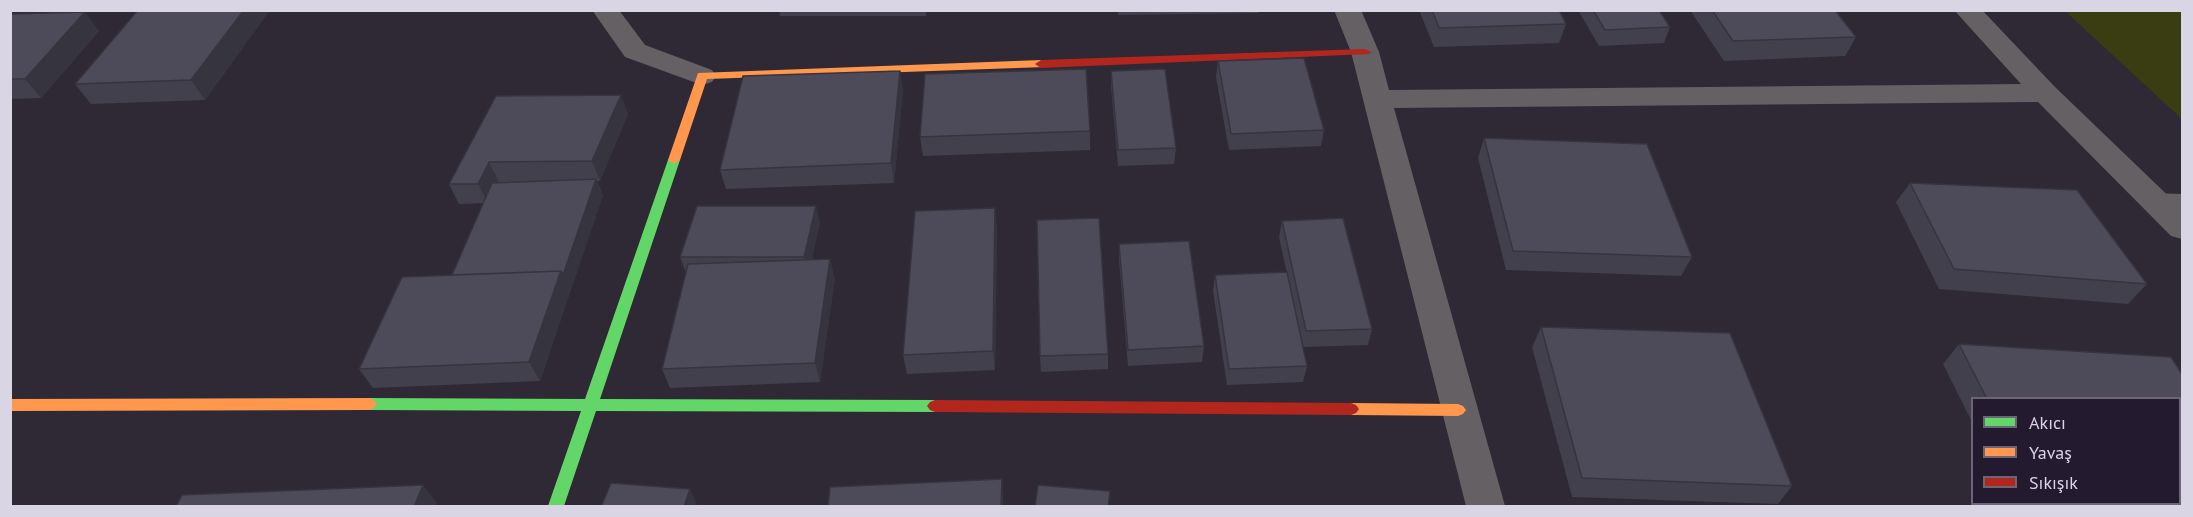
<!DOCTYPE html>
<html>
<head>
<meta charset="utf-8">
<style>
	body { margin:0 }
	#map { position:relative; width:2193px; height:517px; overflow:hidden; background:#2e2935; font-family:"PT Sans",sans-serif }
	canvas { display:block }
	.frame { position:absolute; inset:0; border:12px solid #dad5e4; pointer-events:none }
	.legend { position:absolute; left:1971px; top:397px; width:210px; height:108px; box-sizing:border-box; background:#231a30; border:2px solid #6c6578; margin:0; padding:8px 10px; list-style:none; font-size:18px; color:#dad5e4 }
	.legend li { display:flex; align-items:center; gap:12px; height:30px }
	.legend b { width:30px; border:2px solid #6c6578 }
</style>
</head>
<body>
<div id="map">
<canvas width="2193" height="517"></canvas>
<div class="frame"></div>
<ul class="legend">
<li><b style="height:8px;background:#63d668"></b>Akıcı</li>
<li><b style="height:8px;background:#ff974d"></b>Yavaş</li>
<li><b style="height:8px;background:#b3261e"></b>Sıkışık</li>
</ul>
</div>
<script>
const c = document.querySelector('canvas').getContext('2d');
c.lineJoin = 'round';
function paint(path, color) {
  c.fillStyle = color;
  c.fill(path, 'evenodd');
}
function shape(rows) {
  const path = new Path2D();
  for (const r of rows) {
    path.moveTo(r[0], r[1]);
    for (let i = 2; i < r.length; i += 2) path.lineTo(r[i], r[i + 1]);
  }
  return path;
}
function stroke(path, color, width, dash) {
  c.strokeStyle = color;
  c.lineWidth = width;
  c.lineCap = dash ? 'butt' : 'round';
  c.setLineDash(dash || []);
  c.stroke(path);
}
paint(shape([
	[2065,11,2182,11,2182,119]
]), '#393d11');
paint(shape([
	[2153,193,2182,194,2182,208,2146,205,2143,200,2146,195,2153,193]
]), '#656063');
paint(shape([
	[592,10,619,10,645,45,712,70,716,76,712,82,702,85,625,57,592,10],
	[1334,10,1361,10,1379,52,1389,90,2021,84,1954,10,1982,10,2055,87,2182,209,2182,239,2171,236,2038,102,1394,108,1505,506,1466,506,1351,52,1334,10]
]), '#656063');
paint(shape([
	[674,156,680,160,600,399,935,400,940,402,943,406,940,410,935,412,596,411,564,506,548,506,581,411,369,410,364,408,361,404,364,400,369,398,585,399,668,160,674,156]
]), '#63d668');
paint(shape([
	[1041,60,1047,64,1045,67,707,79,680,160,674,164,668,160,698,73,1041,60],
	[369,398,374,400,377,404,374,408,369,410,10,411,10,399,369,398],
	[1351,403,1458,404,1463,406,1466,410,1463,414,1458,416,1351,415,1346,413,1343,409,1346,405,1351,403]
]), '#ff974d');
paint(shape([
	[1365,49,1371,52,1369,54,1041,68,1035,64,1041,60,1365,49],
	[935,400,1351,403,1356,405,1359,409,1356,413,1351,415,935,412,930,410,927,406,930,402,935,400]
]), '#b3261e');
paint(shape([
	[138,10,270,10,205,100,91,104,75,84],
	[779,10,926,10,926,16,780,16],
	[1118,10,1258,10,1258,13,1118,15],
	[1419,10,1559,10,1566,24,1559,43,1434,47],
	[1578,10,1659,10,1670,27,1664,43,1599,46],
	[1690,10,1835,10,1856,37,1845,56,1724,61],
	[10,14,99,31,41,98,10,99],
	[1218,61,1324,130,1321,146,1229,150,1216,77],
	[1111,71,1176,148,1174,164,1118,166,1111,87],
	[903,90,894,183,726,189,720,170],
	[496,96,628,114,600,181,597,181,603,195,540,381,373,388,359,369,452,275,483,203,459,204,449,184],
	[1090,131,1090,150,923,156,920,137],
	[1484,138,1692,257,1681,276,1506,270,1478,158],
	[1910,183,2147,284,2128,304,1939,289,1896,202],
	[1282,221,1372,329,1368,345,1303,347,1279,237],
	[820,222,812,259,835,278,820,382,670,388,662,369,686,273,680,257],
	[997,227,995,370,907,374,903,355],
	[1119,244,1204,346,1202,362,1128,366,1119,260],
	[1215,275,1307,366,1303,382,1227,385,1213,291],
	[1541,327,1792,486,1778,504,1572,497,1532,347],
	[1959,344,2171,357,2182,374,2182,507,2015,507,2014,504,2180,504,2180,399,1972,399,1972,422,1943,364],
	[1108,354,1108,369,1041,372,1040,356]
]), '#42404d');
paint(shape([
	[244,10,270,10,205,100,191,80],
	[85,12,99,31,41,98,25,79],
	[900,71,903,90,894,183,891,163],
	[621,95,628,114,600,181,592,161],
	[489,162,499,182,488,203,478,184],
	[596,179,603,195,540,381,529,362,561,271],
	[816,206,820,222,809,273,804,257],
	[995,208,997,227,995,370,993,351],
	[830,259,835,278,820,382,815,363],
	[1002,479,1003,494,1003,507,1001,507],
	[423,485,437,503,435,507,414,507],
	[690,489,697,504,696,507,684,507]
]), '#36343f');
const building = shape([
	[138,10,244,10,191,80,75,84,138,10],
	[1432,10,1559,10,1566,24,1439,28,1432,10],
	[1593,10,1659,10,1670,27,1605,30,1593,10],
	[1712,10,1835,10,1856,37,1733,41,1712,10],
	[85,12,25,79,10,79,10,14,85,12],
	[1304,58,1324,130,1231,134,1218,61,1304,58],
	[1086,69,1090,131,920,137,925,74,1086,69],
	[1165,69,1176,148,1118,150,1111,71,1165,69],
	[900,71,891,163,720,170,743,76,900,71],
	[621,95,592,161,489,162,478,184,449,184,496,96,621,95],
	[1484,138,1647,144,1692,257,1513,251,1484,138],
	[596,179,563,275,561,271,452,275,492,183,596,179],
	[1910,183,2077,190,2147,284,1954,269,1910,183],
	[697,206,816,206,804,257,680,257,697,206],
	[995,208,993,351,903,355,915,211,995,208],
	[1099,218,1108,354,1040,356,1037,220,1099,218],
	[1343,218,1372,329,1306,331,1282,221,1343,218],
	[1189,241,1204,346,1128,350,1119,244,1189,241],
	[830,259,815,363,662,369,688,264,830,259],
	[561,271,529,362,359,369,402,277,561,271],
	[1287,272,1307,366,1229,369,1215,275,1287,272],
	[1541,327,1730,333,1792,486,1582,478,1541,327],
	[1959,344,2171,357,2182,374,2182,507,2044,507,2043,504,2180,504,2180,399,1987,399,1959,344],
	[1002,479,1001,507,828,507,830,487,1002,479],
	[611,483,690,489,684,507,601,507,611,483],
	[423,485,414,507,176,507,182,495,423,485],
	[1038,485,1110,491,1108,507,1035,507,1038,485]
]);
paint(building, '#4d4a5a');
stroke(building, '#36343f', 1.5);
</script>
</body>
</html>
